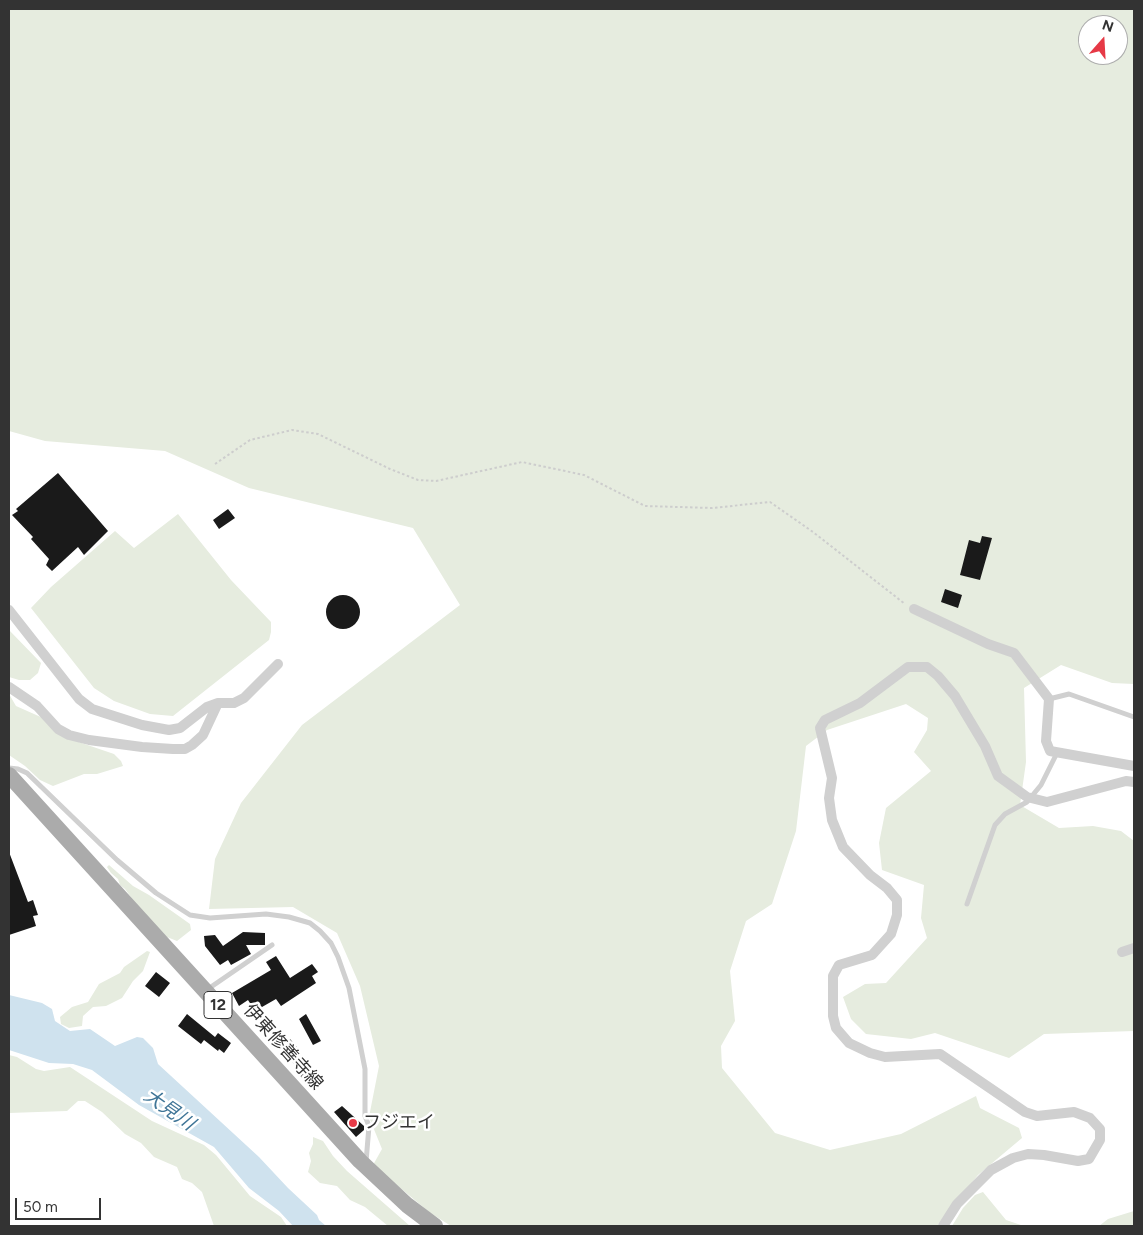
<!DOCTYPE html>
<html>
<head>
<meta charset="utf-8">
<style>
	body { margin:0 }
	#map { position:relative; width:1143px; height:1235px; overflow:hidden; background:#fff; font-family:Figtree,sans-serif }
	canvas { display:block }
	.frame { position:absolute; inset:0; border:10px solid #333; pointer-events:none }
	.north { position:absolute; left:1078px; top:15px; width:50px; height:50px; box-sizing:border-box; background:#fff; border:1px solid #adadad; border-radius:50%; rotate:19deg; font-size:14px; font-weight:700; line-height:20px; text-align:center; color:#333 }
	.north::after { content:''; display:block; margin:auto; width:18px; height:22px; background:#e63946; clip-path:polygon(50% 0,100% 100%,50% 72%,0 100%) }
	.scale { position:absolute; left:15px; top:1198px; width:86px; height:22px; box-sizing:border-box; border:2px solid #333; border-top:0; padding-left:6px; font-size:15px; line-height:18px; white-space:nowrap; color:#333; -webkit-text-stroke:4px #fff; paint-order:stroke }
</style>
</head>
<body>
<div id="map">
<canvas width="1143" height="1235"></canvas>
<div class="frame"></div>
<div class="north">N</div>
<div class="scale">50 m</div>
</div>
<script>
const c = document.querySelector('canvas').getContext('2d');
c.lineJoin = 'round';
function paint(path, color) {
  c.fillStyle = color;
  c.fill(path, 'evenodd');
}
function shape(rows) {
  const path = new Path2D();
  for (const r of rows) {
    if (r.length === 3) {
      path.moveTo(r[0] + r[2], r[1]);
      path.arc(r[0], r[1], r[2], 0, 2 * Math.PI);
      continue;
    }
    path.moveTo(r[0], r[1]);
    for (let i = 2; i < r.length; i += 2) path.lineTo(r[i], r[i + 1]);
  }
  return path;
}
function stroke(path, color, width, dash) {
  c.strokeStyle = color;
  c.lineWidth = width;
  c.lineCap = dash ? 'butt' : 'round';
  c.setLineDash(dash || []);
  c.stroke(path);
}
function drawText(font, color, halo, rows, align = 'center') {
  c.font = font + ' Figtree,"Noto Sans JP",sans-serif';
  c.lineWidth = 5;
  c.setLineDash([]);
  c.textBaseline = 'middle';
  c.strokeStyle = halo;
  c.fillStyle = color;
  for (const [text, x, y, turn = 0] of rows) {
    c.save();
    c.translate(x, y);
    c.rotate((+turn || 0) * Math.PI / 180);
    c.textAlign = isNaN(turn) ? turn : align;
    if (halo) c.strokeText(text, 0, 0);
    c.fillText(text, 0, 0);
    c.restore();
  }
}
paint(shape([
	[9,9,1134,9,1134,684,1112,683,1061,665,1024,688,1026,762,1020,805,1059,828,1093,826,1121,831,1134,841,1134,1031,1044,1034,1009,1058,935,1033,911,1039,866,1034,851,1019,843,997,865,984,886,983,927,938,921,918,924,885,882,870,879,843,886,808,931,771,914,752,927,730,928,718,906,704,827,730,806,746,796,831,772,904,746,921,730,971,735,1021,721,1046,722,1068,775,1133,830,1150,901,1134,976,1096,980,1108,1019,1128,1022,1138,978,1175,937,1226,451,1226,429,1212,373,1165,382,1149,369,1117,379,1066,360,986,337,933,293,907,209,909,215,859,241,803,302,725,460,605,413,528,249,488,165,451,45,441,9,431],
	[1088,25,1118,25,1118,55,1088,55],
	[178,514,231,580,271,622,271,632,269,640,173,716,150,714,114,701,94,688,31,608,51,587,115,531,134,548],
	[9,630,41,663,38,673,30,680,19,680,9,677],
	[9,694,16,706,43,718,61,736,114,754,121,761,123,766,97,774,84,774,53,786,40,780,25,766,9,755],
	[109,865,133,886,149,895,183,919,190,924,191,930,177,941,167,937,141,911,125,889,120,885,118,879,111,873,107,867],
	[147,951,150,952,143,971,133,981,122,998,106,1006,93,1007,83,1016,82,1026,69,1028,61,1024,60,1017,72,1007,88,1002,99,984,120,973,124,967],
	[9,1055,17,1057,36,1069,44,1071,70,1067,152,1121,204,1145,216,1155,250,1196,281,1217,287,1226,214,1226,202,1192,192,1183,182,1179,177,1167,154,1157,141,1143,125,1134,102,1112,85,1101,78,1101,67,1111,9,1113],
	[313,1137,323,1141,333,1156,347,1171,410,1226,388,1226,365,1207,350,1200,337,1186,320,1183,308,1172,311,1161,309,1153,313,1144],
	[983,1192,1006,1220,1024,1226,952,1226,963,1208,975,1195],
	[1134,1211,1134,1226,1099,1226,1108,1219]
]), '#e6ecdf');
paint(shape([
	[9,995,42,1003,52,1009,55,1021,70,1031,90,1029,115,1046,137,1037,143,1038,153,1048,158,1064,259,1157,288,1188,317,1215,319,1220,326,1226,293,1226,279,1211,249,1188,214,1147,139,1105,92,1070,73,1064,49,1063,9,1050]
]), '#cfe2ee');
paint(shape([
	[58,473,108,531,84,555,78,547,52,571,46,565,49,559,31,539,33,537,12,515,18,511,16,509],
	[228,509,235,518,219,529,213,520],
	[982,536,992,538,980,580,960,575,969,540,980,543],
	[945,589,962,595,958,608,941,602],
	[343,612,17],
	[9,852,28,902,33,900,38,915,33,916,36,926,9,935],
	[243,932,265,933,265,945,246,945,251,954,231,965,228,960,220,965,205,946,204,936,215,935,223,946],
	[276,956,290,978,312,964,318,972,312,976,316,983,281,1006,276,999,255,1011,248,1000,239,1006,232,993,271,970,266,962],
	[156,972,170,983,159,997,145,986],
	[187,1014,215,1037,218,1033,231,1043,224,1053,219,1049,218,1051,204,1040,201,1044,178,1026],
	[306,1014,321,1041,313,1045,299,1019],
	[290,1039,301,1052,298,1053,323,1082,313,1090,296,1071,298,1068,280,1048],
	[342,1106,364,1126,364,1130,356,1137,334,1112]
]), '#1a1a1a');
stroke(shape([
	[215,464,250,440,292,430,318,434,390,469,418,480,436,481,522,462,584,475,645,506,712,508,770,502,813,532,905,604]
]), '#cdcdcd', 2, [2.5, 2.5]);
stroke(shape([
	[1049,699,1069,694,1134,717],
	[9,768,18,769,27,773,117,860,156,893,190,915,210,918,266,914,289,917,310,923,320,931,331,943,338,957,349,988,365,1069,365,1116,369,1126,366,1162],
	[967,904,995,825,1005,814,1027,802,1041,785,1057,753],
	[208,989,272,945]
]), '#d0d0d0', 5);
stroke(shape([
	[914,609,988,644,1014,653,1049,699,1046,741,1050,751,1134,766],
	[9,610,79,699,92,709,142,725,169,730,180,728,207,707,218,703,234,703,244,698,278,664],
	[9,687,37,706,58,729,69,735,89,740,142,747,173,749,185,749,192,745,203,735,218,703],
	[1122,952,1134,948],
	[943,1226,957,1204,991,1170,1013,1158,1028,1154,1044,1155,1078,1161,1089,1159,1100,1140,1100,1129,1090,1118,1074,1112,1037,1116,1025,1112,940,1054,885,1057,870,1053,849,1043,836,1028,833,1016,833,976,839,965,872,955,891,934,897,915,897,900,887,888,870,875,843,847,832,820,829,798,832,778,820,728,825,720,860,703,908,667,927,667,938,676,955,696,985,746,998,776,1027,797,1047,802,1126,781,1134,782]
]), '#d0d0d0', 10);
stroke(shape([
	[9,775,360,1161,407,1205,435,1226]
]), '#ababab', 16);
for (const [x, y, r, color] of [
	[353,1123,5,"#e63946"]
]) {
  const dot = new Path2D();
  dot.arc(x, y, r, 0, 2 * Math.PI);
  c.fillStyle = color;
  c.fill(dot);
  stroke(dot, '#fff', 2);
}
for (const [x, y, w] of [
	[218,1005,28]
]) {
  const box = new Path2D();
  box.roundRect(x - w / 2, y - 13.5, w, 27, 4);
  c.fillStyle = '#fff';
  c.fill(box);
  stroke(box, '#333', 1);
}
drawText('bold 16px', '#333', null, [
	["12",218,1005]
]);
drawText('18px', '#333', '#fff', [
	["伊東修善寺線",283,1047,48]
]);
drawText('18px', '#333', '#fff', [
	["フジエイ",363,1123]
], 'left');
drawText('italic 19px', '#3f7597', '#fff', [
	["大見川",169,1110,35]
]);
</script>
</body>
</html>
